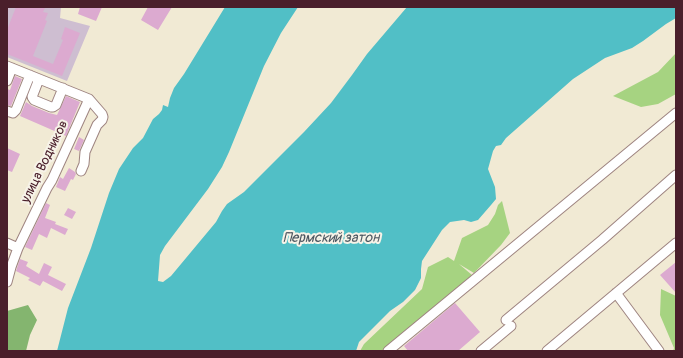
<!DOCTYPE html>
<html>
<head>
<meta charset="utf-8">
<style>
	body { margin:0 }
	#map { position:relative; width:683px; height:358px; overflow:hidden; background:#f1ead4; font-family:Pangolin,sans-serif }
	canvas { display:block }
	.frame { position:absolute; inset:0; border:8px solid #4a1f2b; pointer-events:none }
</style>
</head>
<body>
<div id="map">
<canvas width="683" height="358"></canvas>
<div class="frame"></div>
</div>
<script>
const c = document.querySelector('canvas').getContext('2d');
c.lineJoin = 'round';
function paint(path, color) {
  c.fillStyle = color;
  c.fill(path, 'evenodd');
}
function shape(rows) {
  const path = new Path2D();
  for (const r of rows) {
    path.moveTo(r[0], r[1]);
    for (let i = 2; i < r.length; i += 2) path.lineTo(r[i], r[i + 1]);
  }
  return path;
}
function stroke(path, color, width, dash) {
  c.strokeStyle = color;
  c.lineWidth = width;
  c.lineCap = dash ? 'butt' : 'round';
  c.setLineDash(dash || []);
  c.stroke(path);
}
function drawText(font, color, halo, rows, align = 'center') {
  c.font = font + ' Pangolin,sans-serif';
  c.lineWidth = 4;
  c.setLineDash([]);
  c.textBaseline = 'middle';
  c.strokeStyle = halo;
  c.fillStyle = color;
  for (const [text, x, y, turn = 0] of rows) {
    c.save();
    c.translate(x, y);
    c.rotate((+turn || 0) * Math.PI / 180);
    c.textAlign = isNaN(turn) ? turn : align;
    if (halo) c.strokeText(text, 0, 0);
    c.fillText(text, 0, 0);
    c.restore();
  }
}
paint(shape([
	[7,7,61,7,60,18,90,26,67,81,7,57]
]), '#cebed1');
paint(shape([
	[676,53,676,94,658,104,641,107,613,96,658,72],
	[502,201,510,233,501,245,474,273,459,264,472,275,438,311,384,351,360,351,364,344,422,289,428,267,448,257,454,261,462,238,488,225,495,214,498,205],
	[661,289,676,296,676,351,673,351,674,348,660,315]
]), '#a6d381');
paint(shape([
	[28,305,37,320,30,335,26,351,7,351,7,311]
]), '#84b56f');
paint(shape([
	[225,7,298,7,281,33,264,66,229,152,222,167,208,189,165,246,160,255,158,281,163,282,171,276,216,222,222,211,227,204,244,192,304,132,331,103,352,75,367,54,407,7,676,7,676,18,666,24,643,41,632,48,605,58,573,79,506,138,501,145,496,146,493,151,488,169,495,187,496,199,491,205,478,220,471,222,464,220,450,222,442,230,422,261,421,269,421,278,415,290,403,302,390,311,359,342,356,351,57,351,68,308,91,248,109,193,119,169,133,148,143,138,153,119,159,114,162,110,163,105,168,107,170,98,174,88,184,74]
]), '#51bfc6');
paint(shape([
	[16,7,42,7,45,8,43,12,48,13,45,20,47,21,33,56,53,64,63,40,61,39,65,27,80,33,62,76,7,54,7,30],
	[80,7,102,7,96,21,78,14],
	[148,7,172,7,158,30,141,20],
	[15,76,22,79,11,106,7,105,7,89,10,90],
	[66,96,80,102,66,136,20,116,26,102,32,106,49,113,57,115],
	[79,137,84,140,79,151,74,149],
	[7,148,20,154,12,172,7,170],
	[69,168,75,172,76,174,73,180,71,179,65,191,56,187,60,177,63,179],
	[46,203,50,205,45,218,56,222,55,224,68,229,65,235,51,228,47,238,39,234,32,250,25,247],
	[68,208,76,212,72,219,64,215],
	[20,259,28,262,26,266,39,274,44,263,52,267,48,275,66,284,62,291,43,281,40,286,28,280,30,278,16,271],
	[676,262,676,293,660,275],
	[455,303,480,332,458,351,408,351,404,346]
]), '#dcaad0');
const minor = shape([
	[7,66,89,99,102,114,103,117,102,120,97,125,85,152,84,164,81,171],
	[39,79,32,97,34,100,51,107,53,107,56,105,63,88],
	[7,81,12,68],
	[7,111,13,113,16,110,30,75],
	[7,243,18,248],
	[7,282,11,267,18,248,47,188,52,180,89,99],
	[616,293,659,351],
	[506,320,602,240,676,175],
	[388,351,676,113],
	[481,351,511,326],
	[547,351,676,243]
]);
stroke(minor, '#9e8480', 11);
stroke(minor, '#fff', 9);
drawText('13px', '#4a1f2b', '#f7f3e8', [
	["улица Водников",45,162,-64]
]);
drawText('italic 14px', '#4c5761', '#f7f3e8', [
	["Пермский затон",331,238]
]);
</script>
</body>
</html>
